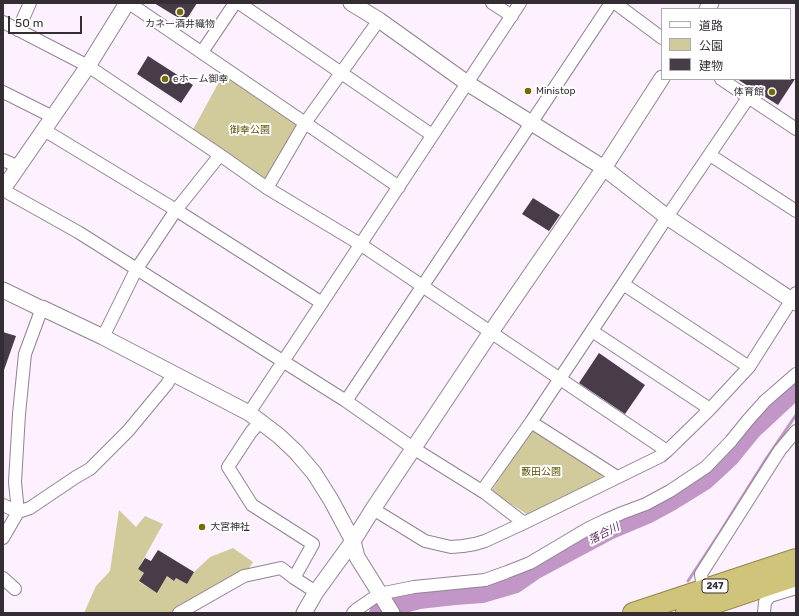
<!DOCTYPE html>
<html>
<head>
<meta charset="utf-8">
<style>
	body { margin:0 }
	#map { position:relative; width:799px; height:616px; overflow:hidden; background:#fef1ff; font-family:Rubik,"Noto Sans JP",sans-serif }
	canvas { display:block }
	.frame { position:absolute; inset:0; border:4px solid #342e34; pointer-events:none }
	.legend { position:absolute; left:661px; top:8px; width:130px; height:72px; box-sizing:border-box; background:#fff; border:1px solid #aeabae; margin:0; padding:5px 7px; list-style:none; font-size:12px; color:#342e34 }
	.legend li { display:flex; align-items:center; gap:8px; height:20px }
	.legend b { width:20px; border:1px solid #aeabae }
	.scale { position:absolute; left:8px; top:16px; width:74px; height:18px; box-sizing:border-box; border:2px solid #342e34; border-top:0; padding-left:5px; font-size:12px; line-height:14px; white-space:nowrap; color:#342e34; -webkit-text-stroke:3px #fff; paint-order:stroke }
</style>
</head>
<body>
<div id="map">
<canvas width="799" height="616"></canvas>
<div class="frame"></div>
<ul class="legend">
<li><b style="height:5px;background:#fff"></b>道路</li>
<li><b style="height:11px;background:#d1ca9a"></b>公園</li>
<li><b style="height:11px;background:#483c49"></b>建物</li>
</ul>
<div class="scale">50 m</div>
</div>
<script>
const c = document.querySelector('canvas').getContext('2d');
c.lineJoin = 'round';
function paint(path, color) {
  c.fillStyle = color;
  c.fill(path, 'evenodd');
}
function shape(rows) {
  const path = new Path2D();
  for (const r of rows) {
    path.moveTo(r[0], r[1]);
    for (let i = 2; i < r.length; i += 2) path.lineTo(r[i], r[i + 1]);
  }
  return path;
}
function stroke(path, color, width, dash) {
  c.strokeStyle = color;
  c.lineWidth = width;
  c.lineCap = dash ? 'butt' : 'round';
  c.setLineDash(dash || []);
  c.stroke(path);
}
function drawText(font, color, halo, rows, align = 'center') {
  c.font = font + ' Rubik,"Noto Sans JP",sans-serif';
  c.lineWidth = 4;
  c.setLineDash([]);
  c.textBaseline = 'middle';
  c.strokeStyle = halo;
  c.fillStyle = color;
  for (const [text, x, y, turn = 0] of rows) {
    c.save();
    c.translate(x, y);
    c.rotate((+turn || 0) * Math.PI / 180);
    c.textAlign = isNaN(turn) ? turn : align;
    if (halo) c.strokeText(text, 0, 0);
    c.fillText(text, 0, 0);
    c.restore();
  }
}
paint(shape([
	[226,69,305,123,267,188,190,135],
	[532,428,602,474,601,479,528,515,494,493,492,490],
	[119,510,136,527,145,516,163,524,138,569,144,573,139,582,157,592,167,576,174,581,176,578,187,584,194,572,210,557,233,548,253,562,244,576,179,613,84,613,96,586,110,571]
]), '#d1ca9a');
stroke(shape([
	[688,581,717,537,766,459,796,415]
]), '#c296c6', 3);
stroke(shape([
	[378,613,383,610,419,600,455,596,482,594,516,584,536,570,609,531,647,515,671,502,705,481,717,470,730,458,752,431,796,390]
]), '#c296c6', 18);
paint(shape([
	[154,3,197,3,185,22],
	[148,56,193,85,181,103,137,74],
	[737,79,795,79,778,105],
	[533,198,560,215,549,231,522,214],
	[3,332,16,336,4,370,3,369],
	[599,353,645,385,625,414,579,383],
	[158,550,194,572,187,584,176,578,174,581,167,576,157,593,139,581,144,573,138,569,145,558,151,561]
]), '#483c49');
const minor = shape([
	[129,3,399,187],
	[239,3,432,135],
	[492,3,512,16],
	[615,3,662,38],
	[3,22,88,66,220,155,267,188,360,244,667,451],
	[18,30,30,3],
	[202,52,235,3],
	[721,79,796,129],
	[3,92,53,117],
	[44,130,176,210,322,303],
	[710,155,796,211],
	[3,160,19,167],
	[267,188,305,123,379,20],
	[3,190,78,232,346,401,413,448,485,493,524,523],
	[623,284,749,367],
	[592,331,710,409],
	[103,337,136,270,176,210,220,155],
	[346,401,611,3],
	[249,413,520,3],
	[260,422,251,432,228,467,252,505,313,544,294,578,316,592],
	[531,422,617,477],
	[482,491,531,422,623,284,667,217,748,98],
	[3,505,18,512,30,508,76,477,90,469,128,431,167,384,173,374],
	[373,509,425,541,442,545,451,547,463,546,475,544,485,541,524,523,661,456,667,451,710,409,749,367,796,293],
	[3,538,18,512,15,482,19,414,25,354,42,308],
	[3,578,15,589],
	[703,590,701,574,780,450,796,431],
	[179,613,244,576,281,568,294,578],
	[353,613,356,610,379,594,414,587,485,580,507,572,530,563,589,528,606,520,622,513,646,504,670,491,706,467,731,441,748,420,765,401,796,374],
	[764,613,765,602,770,596,796,588]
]);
const tertiary = shape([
	[351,3,379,20,467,83,604,168,667,217,796,303],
	[707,9,711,3],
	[3,189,88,66,127,3],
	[3,290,40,308,42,308,103,337,249,413,279,436,296,452,314,473,331,500,353,541,357,557,392,613],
	[304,613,316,592,353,541,373,509,491,332,604,168,662,78]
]);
const trunk = shape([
	[633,613,796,559],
	[686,613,796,576]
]);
stroke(minor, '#918392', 14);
stroke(tertiary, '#918392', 17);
stroke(trunk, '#92864b', 22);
stroke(minor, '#fff', 12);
stroke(tertiary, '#fff', 15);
stroke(trunk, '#d0c47a', 20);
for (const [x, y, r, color] of [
	[180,12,4,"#776a01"],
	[165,79,4,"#776a01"],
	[528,91,4,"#776a01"],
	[772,92,4,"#776a01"],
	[202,527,4,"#776a01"]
]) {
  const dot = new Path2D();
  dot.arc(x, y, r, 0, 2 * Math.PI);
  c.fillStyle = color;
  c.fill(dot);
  stroke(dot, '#fff', 1.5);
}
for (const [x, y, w] of [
	[715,586,26]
]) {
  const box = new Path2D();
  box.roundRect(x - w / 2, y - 7, w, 14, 3);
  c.fillStyle = '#fff';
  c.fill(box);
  stroke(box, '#342e34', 1);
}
drawText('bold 9px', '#342e34', null, [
	["247",715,586]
]);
drawText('10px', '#342e34', '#fff', [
	["カネー酒井織物",180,24,"center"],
	["eホーム御幸",173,79],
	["Ministop",536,91],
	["体育館",764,92,"right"],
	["大宮神社",210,527]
], 'left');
drawText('10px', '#5f5403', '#fff', [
	["御幸公園",250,130],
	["藪田公園",541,472]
]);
drawText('italic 11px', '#5c2661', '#fff', [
	["落合川",604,534,-27]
]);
</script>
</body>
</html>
